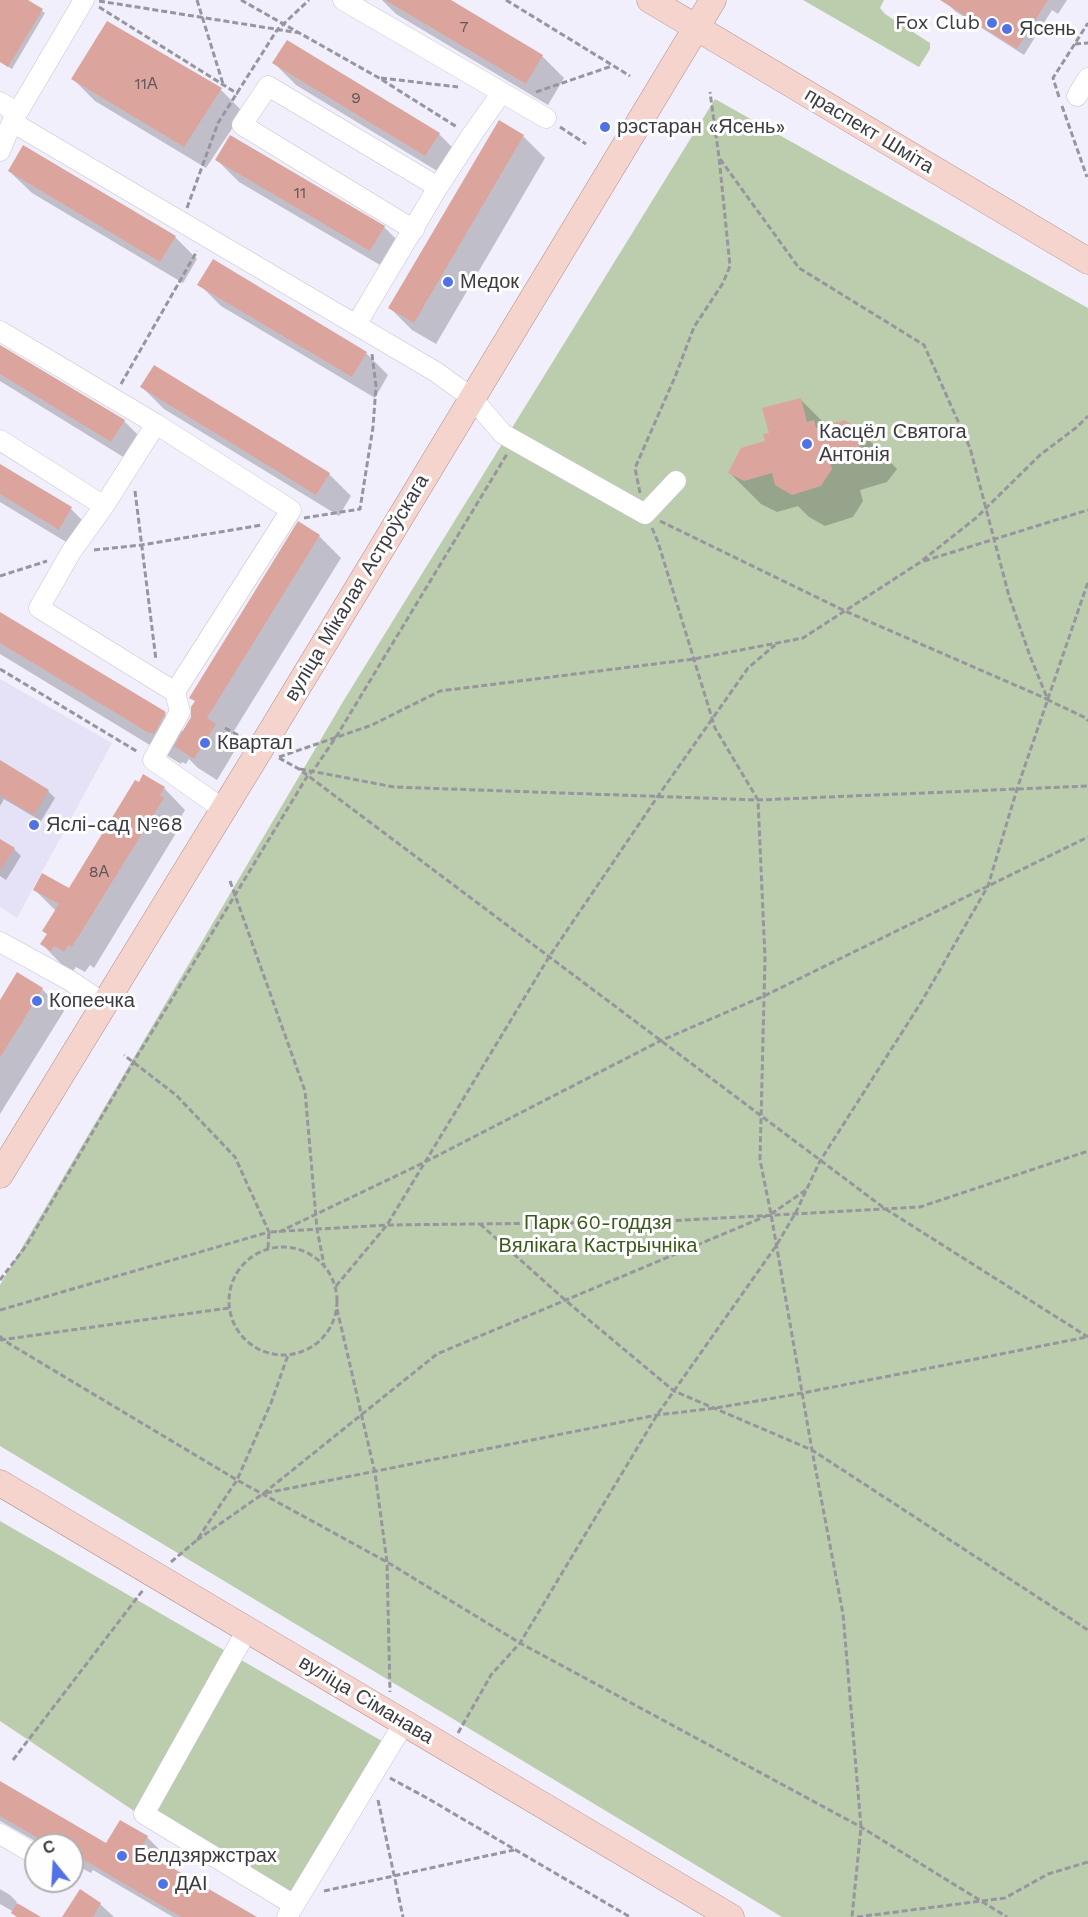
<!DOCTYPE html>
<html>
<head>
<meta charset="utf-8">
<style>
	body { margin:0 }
	#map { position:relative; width:1088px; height:1917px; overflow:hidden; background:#f1effc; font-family:"Work Sans",sans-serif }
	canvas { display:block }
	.north { position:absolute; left:24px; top:1833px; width:60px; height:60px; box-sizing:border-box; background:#fefefe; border:2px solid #b1b0b2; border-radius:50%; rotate:342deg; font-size:16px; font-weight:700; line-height:24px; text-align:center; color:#3d3b41 }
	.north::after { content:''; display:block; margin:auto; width:21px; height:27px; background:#5172e6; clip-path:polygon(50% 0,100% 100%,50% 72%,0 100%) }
</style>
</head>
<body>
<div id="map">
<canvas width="1088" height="1917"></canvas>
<div class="north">С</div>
</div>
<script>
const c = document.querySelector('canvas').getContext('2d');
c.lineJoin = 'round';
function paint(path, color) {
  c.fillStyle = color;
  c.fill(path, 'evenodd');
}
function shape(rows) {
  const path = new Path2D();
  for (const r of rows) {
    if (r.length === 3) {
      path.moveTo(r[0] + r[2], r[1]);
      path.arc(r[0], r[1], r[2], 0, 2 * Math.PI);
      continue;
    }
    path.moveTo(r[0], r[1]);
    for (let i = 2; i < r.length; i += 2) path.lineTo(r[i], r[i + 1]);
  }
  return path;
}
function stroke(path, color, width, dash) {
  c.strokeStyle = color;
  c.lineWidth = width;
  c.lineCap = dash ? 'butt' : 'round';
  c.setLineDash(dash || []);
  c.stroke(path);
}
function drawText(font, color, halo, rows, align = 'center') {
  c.font = font + ' "Work Sans",sans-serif';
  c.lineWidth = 6;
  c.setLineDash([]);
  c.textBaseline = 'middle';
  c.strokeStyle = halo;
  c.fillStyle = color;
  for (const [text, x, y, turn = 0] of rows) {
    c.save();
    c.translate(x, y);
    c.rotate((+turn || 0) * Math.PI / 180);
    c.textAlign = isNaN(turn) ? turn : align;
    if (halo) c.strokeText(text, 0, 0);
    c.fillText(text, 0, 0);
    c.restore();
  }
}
paint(shape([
	[0,679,112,743,17,918,0,907]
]), '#e5e1f6');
paint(shape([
	[803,0,884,0,880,8,885,14,930,43,930,49,919,67],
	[715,99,1088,308,1088,1917,782,1917,0,1446,0,1285,344,700],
	[0,1521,387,1744,280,1909,0,1721]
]), '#bccdae');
paint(shape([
	[0,0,25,0,45,13,12,69,0,62],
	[382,0,448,0,542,56,564,78,548,105,396,14],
	[951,0,1067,0,1058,14,1052,10,1024,55,955,11,948,4],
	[274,63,439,134,461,156,447,177,296,85],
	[73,79,221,90,243,112,206,168,95,101],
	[523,136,545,158,436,344,412,330,390,308],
	[217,160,384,227,406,249,392,272,239,182],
	[9,171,175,237,197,259,183,283,32,193],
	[199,284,366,353,388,375,375,398,221,306],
	[0,347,124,421,146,443,133,463,0,381],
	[142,387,329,474,351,496,339,516,164,409],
	[800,399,827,426,866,437,897,469,887,482,860,490,863,501,853,517,825,526,809,517,798,506,777,512,761,504,729,472,767,442,771,434],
	[0,466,71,509,93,531,81,551,0,502],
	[319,536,341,558,229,739,237,747,217,780,198,768,189,759,186,764,182,762,181,764,0,654,0,613,165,714,184,732,192,717,196,702,191,697],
	[0,762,48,791,55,798,41,821,4,799,0,806],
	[164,788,185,810,181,817,184,820,94,968,90,965,85,972,76,967,73,971,63,966,42,944,48,935,56,911,35,890,70,890],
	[0,841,14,849,21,856,6,880,0,876],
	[17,974,42,989,64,1011,0,1114,0,1003],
	[0,1783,107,1845,147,1837,162,1852,157,1861,252,1917,173,1917,93,1870,91,1873,72,1863,72,1845,42,1845,0,1821],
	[0,1889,10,1895,17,1902,16,1904,36,1917,18,1917,14,1912,0,1904],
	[100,1904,114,1917,64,1917]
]), '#0003');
paint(shape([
	[0,0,28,0,43,9,8,67,0,62],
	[385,0,451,0,543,55,526,84],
	[940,0,1048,0,1017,49],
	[107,21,222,88,184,147,71,79],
	[287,40,440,133,425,156,272,63],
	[499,120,524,135,414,323,388,308],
	[230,135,385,226,370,251,215,160],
	[23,145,176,236,160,262,8,171],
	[213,259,367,352,352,377,197,285],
	[0,345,125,420,111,442,0,374],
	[154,365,330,473,316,495,140,387],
	[801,398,807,422,814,420,816,428,845,420,867,436,856,451,829,458,832,469,821,486,792,495,775,485,772,473,744,481,728,473,741,448,765,441,763,434,769,433,762,408],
	[0,464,72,507,59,530,0,494],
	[298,521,320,535,207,718,216,724,194,759,174,746,191,717,191,707,195,701,189,698],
	[0,612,166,712,154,734,150,732,149,733,0,643],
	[0,760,49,790,34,815,0,795],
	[143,774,165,787,160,795,164,798,72,947,68,945,64,952,54,946,51,951,40,944,47,934,42,931,59,904,33,890,42,873,69,888,135,780,139,782],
	[0,839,15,848,0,871],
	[17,972,43,988,0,1058,0,1000],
	[0,1781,106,1843,120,1820,148,1836,140,1849,257,1917,181,1917,72,1853,72,1845,50,1845,0,1816],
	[80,1889,101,1903,93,1917,62,1917],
	[17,1903,41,1917,17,1917,11,1913]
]), '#dba59e');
const minor = shape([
	[343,0,546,118],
	[1077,96,1088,78],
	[0,102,17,113],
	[12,122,436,372,472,398,503,434,645,514,676,481],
	[0,151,12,122,84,0],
	[414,230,242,125,268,86,438,187],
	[356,325,438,187,471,136,502,92],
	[0,331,156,424],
	[156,424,291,510,175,692,39,608,71,552,104,506,156,424],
	[0,440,104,506],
	[175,692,180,712,153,760,223,809],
	[0,942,69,980,105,1004],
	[247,1630,144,1814,294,1905],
	[0,1834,36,1855],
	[287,1917,404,1723]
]);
const major = shape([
	[650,0,1088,261],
	[0,1175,261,748,713,0],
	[0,1483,731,1917]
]);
stroke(minor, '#c6c3d0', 21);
stroke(major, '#b18c87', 27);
stroke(shape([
	[197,0,223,84],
	[241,0,379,78,457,127],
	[506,0,630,76],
	[99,1,300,33],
	[99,7,238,94],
	[1075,44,1088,43],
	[381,78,458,87],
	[536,92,612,66],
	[1059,97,1053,78,1088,23],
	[1062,106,1087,177],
	[560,127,586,144],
	[720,159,799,268,924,345,970,448,1009,596,1030,656,1048,700,1086,718,1088,721],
	[187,208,218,123,277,30,309,0],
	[121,384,197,251],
	[135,491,156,660],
	[640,493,635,468,675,377,694,327,723,283,730,266,719,157,710,92],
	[304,518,360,509,373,427,376,386,372,354],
	[660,521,845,611,1047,699],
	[652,528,658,542,715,728,758,800,765,958,760,1160,771,1214,812,1450,843,1614,861,1827,852,1917],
	[94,550,141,545,262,525],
	[924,561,1088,510],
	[0,576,47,561],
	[0,669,138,752],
	[225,728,245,739],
	[279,757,372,725,440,691,694,659,803,638,919,563,976,518,1040,455,1077,427,1088,416],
	[279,758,299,769,884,1208,1088,1337],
	[300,769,394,787,758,800,1088,786],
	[230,881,305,1091,317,1229,324,1265],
	[480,1224,565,1300,674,1391,812,1450,1088,1630],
	[279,1232,425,1162,660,1041,764,996,1088,837],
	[283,1301,54],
	[268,1248,269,1232,387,1225,648,1222,920,1207,1088,1151],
	[0,1280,26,1246,133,1063,308,775,313,771,336,737,507,454],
	[336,1286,387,1225,549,957,658,796,748,668,775,645],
	[337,1309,375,1473,387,1562,390,1692],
	[0,1310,269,1232,235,1157,176,1095,124,1055],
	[0,1336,3,1340,237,1480,387,1562,520,1643,861,1827,1007,1917],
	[0,1340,229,1308],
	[266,1493,657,1415,716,1408,803,1393,1087,1337],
	[197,1540,264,1493,437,1354,771,1214,806,1190],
	[171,1562,197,1540,237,1480,271,1403,288,1355],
	[458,1733,491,1675,520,1643,657,1415,776,1246,796,1212,820,1161,922,1001,988,886,1017,789,1088,582],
	[13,1760,143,1590],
	[390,1778,427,1798,630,1917],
	[378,1800,403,1917],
	[324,1891,514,1850],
	[857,1917,1005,1898,1048,1874,1088,1862]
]), '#97959e', 3, [6, 3]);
stroke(minor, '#fff', 20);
stroke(major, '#f5d4ce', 26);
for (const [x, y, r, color] of [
	[992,23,6,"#5172e6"],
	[1007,29,6,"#5172e6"],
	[605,127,6,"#5172e6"],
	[448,282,6,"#5172e6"],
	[807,444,6,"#5172e6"],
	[205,743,6,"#5172e6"],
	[34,825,6,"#5172e6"],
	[37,1001,6,"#5172e6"],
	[122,1856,6,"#5172e6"],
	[163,1884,6,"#5172e6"]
]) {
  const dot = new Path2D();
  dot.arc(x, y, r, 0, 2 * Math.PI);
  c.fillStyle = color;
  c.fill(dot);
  stroke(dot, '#fefefe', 2);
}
drawText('16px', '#645658', null, [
	["7",464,27],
	["11А",146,84],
	["9",356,98],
	["11",300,193],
	["8А",99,872]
]);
drawText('20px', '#3d3b41', '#fefefe', [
	["Fox Club",980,23,"right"],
	["Ясень",1019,29],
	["рэстаран «Ясень»",617,127],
	["Медок",460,282],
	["Касцёл Святога",819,432],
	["Антонія",819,455],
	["Квартал",217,743],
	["Яслі-сад №68",46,825],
	["Копеечка",49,1001],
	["Белдзяржстрах",134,1856],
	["ДАІ",175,1884]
], 'left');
drawText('20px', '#3d3b41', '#fefefe', [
	["праспект Шміта",869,131,31],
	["вуліца Мікалая Астроўскага",357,588,-59],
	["вуліца Сіманава",366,1700,31]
]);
drawText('20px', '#3c591c', '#fefefe', [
	["Парк 60-годдзя",598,1223],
	["Вялікага Кастрычніка",598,1246]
]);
</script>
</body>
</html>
